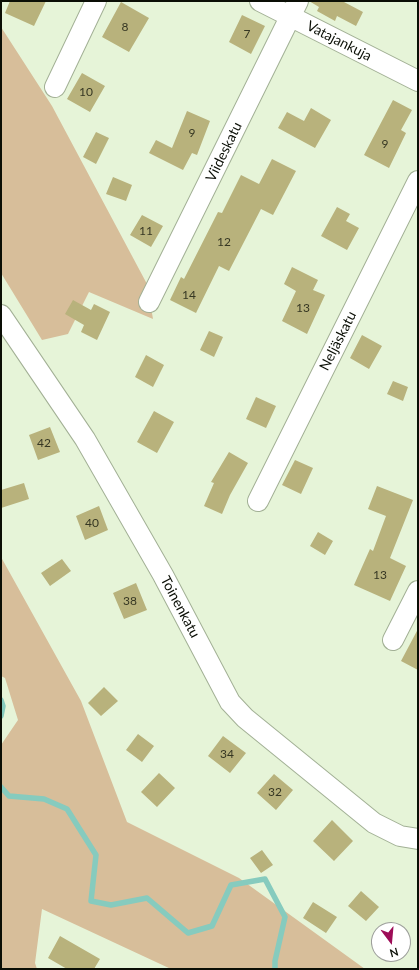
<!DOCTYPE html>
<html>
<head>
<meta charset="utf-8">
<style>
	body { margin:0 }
	#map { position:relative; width:419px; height:970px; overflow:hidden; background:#e6f4d8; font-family:Lato,sans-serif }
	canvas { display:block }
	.frame { position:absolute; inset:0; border:2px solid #0a0e05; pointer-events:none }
	.north { position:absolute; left:371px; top:922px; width:40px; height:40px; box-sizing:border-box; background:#fff; border:1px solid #9d9f9b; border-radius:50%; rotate:164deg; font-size:11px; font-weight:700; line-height:16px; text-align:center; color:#0a0e05 }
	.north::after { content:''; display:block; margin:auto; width:14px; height:18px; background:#9d0c57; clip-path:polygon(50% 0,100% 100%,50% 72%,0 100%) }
</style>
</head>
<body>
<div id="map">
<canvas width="419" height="970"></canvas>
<div class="frame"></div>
<div class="north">N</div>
</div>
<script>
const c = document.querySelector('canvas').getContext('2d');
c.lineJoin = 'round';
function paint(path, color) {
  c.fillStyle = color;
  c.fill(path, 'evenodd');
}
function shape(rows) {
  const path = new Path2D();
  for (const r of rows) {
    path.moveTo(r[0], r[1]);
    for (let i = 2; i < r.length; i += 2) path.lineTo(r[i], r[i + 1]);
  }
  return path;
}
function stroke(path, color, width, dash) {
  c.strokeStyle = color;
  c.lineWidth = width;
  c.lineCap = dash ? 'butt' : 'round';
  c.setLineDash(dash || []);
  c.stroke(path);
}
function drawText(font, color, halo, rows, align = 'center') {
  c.font = font + ' Lato,sans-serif';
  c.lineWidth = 3.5;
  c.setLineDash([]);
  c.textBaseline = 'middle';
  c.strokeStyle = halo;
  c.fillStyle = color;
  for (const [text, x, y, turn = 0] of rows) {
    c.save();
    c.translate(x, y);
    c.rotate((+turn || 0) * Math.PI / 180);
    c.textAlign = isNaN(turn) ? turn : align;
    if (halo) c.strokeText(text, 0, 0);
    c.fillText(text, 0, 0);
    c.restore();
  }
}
paint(shape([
	[1,27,52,106,147,284,153,319,89,292,68,334,42,340,1,273],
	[1,557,81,701,127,822,239,878,365,969,171,969,42,909,35,963,37,969,1,969,1,745,18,720,5,678,1,676]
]), '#d7be9a');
stroke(shape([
	[1,700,3,706,1,716],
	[1,787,9,796,44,799,67,809,96,855,91,901,111,905,147,898,188,933,212,926,231,885,265,879,285,917,275,961,275,969]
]), '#86cbbe', 5.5);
paint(shape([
	[10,1,46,1,34,26,5,13],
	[309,1,344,1,344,2,363,12,356,26,337,16,335,21,317,11,319,7],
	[121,2,149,18,129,52,102,37],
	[242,15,265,26,251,54,229,42],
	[82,73,105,86,90,112,67,99],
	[393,100,412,110,401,130,406,133,389,168,364,155],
	[311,108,331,120,315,148,278,128,287,112,304,121],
	[187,111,210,121,197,155,192,153,183,170,149,153,156,140,172,148],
	[96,132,109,138,96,164,83,157],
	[272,159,296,171,273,215,261,209,229,271,219,266,196,313,170,300,181,277,184,279,218,212,222,213,241,175,259,184],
	[113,177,132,185,126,201,106,194],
	[337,207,350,214,346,221,359,228,347,250,321,236],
	[142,215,163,226,151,247,130,235],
	[292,267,318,280,313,290,325,295,307,334,282,321,296,291,284,284],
	[73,300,91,310,94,304,110,312,97,340,81,332,84,325,65,314],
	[209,331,223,337,214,357,200,350],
	[362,335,382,346,369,369,350,358],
	[146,355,164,365,153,387,135,377],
	[393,381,408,387,403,401,387,394],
	[256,397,276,406,266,428,246,419],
	[154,411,174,422,157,453,137,442],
	[50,427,60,452,38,460,29,435],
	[229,452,248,463,230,495,222,514,204,506,214,483,211,482],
	[295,460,313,468,301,494,282,485],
	[24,483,29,499,1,508,1,490],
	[377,486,413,500,390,558,406,566,390,601,354,585,370,549,373,551,386,516,368,509],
	[99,506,108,530,85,540,76,516],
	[318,532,333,541,325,555,310,546],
	[62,559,71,571,50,586,41,573],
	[136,583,147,610,124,619,113,593],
	[418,629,418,670,401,661],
	[104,687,118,701,101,716,88,703],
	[138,734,154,746,142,762,126,750],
	[223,736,246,753,230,773,208,756],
	[159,773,175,788,157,807,141,792],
	[274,774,293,790,276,810,257,793],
	[332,820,353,841,334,861,313,841],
	[262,850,273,865,261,873,250,858],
	[361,891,379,907,366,921,348,906],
	[313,902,337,917,326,933,303,918],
	[60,936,100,959,94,969,67,969,48,958]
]), '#b8b27c');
const minor = shape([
	[260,1,418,81],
	[55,87,96,1],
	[149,302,298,1],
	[1,315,85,439,163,575,230,702,245,718,374,823,400,836,418,839],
	[258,501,418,181],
	[393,640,418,591]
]);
stroke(minor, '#a2b095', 22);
stroke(minor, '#fff', 20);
drawText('12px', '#363723', null, [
	["8",125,27],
	["7",247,34],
	["10",86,92],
	["9",192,133],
	["9",385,144],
	["11",146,231],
	["12",224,242],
	["14",189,295],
	["13",303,308],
	["42",44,443],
	["40",92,523],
	["13",380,575],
	["38",130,601],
	["34",227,754],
	["32",275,792]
]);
drawText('14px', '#0a0e05', '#fff', [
	["Vatajankuja",339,41,27],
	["Viideskatu",224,152,-64],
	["Neljäskatu",338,341,-63],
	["Toinenkatu",180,607,62]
]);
</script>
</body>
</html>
